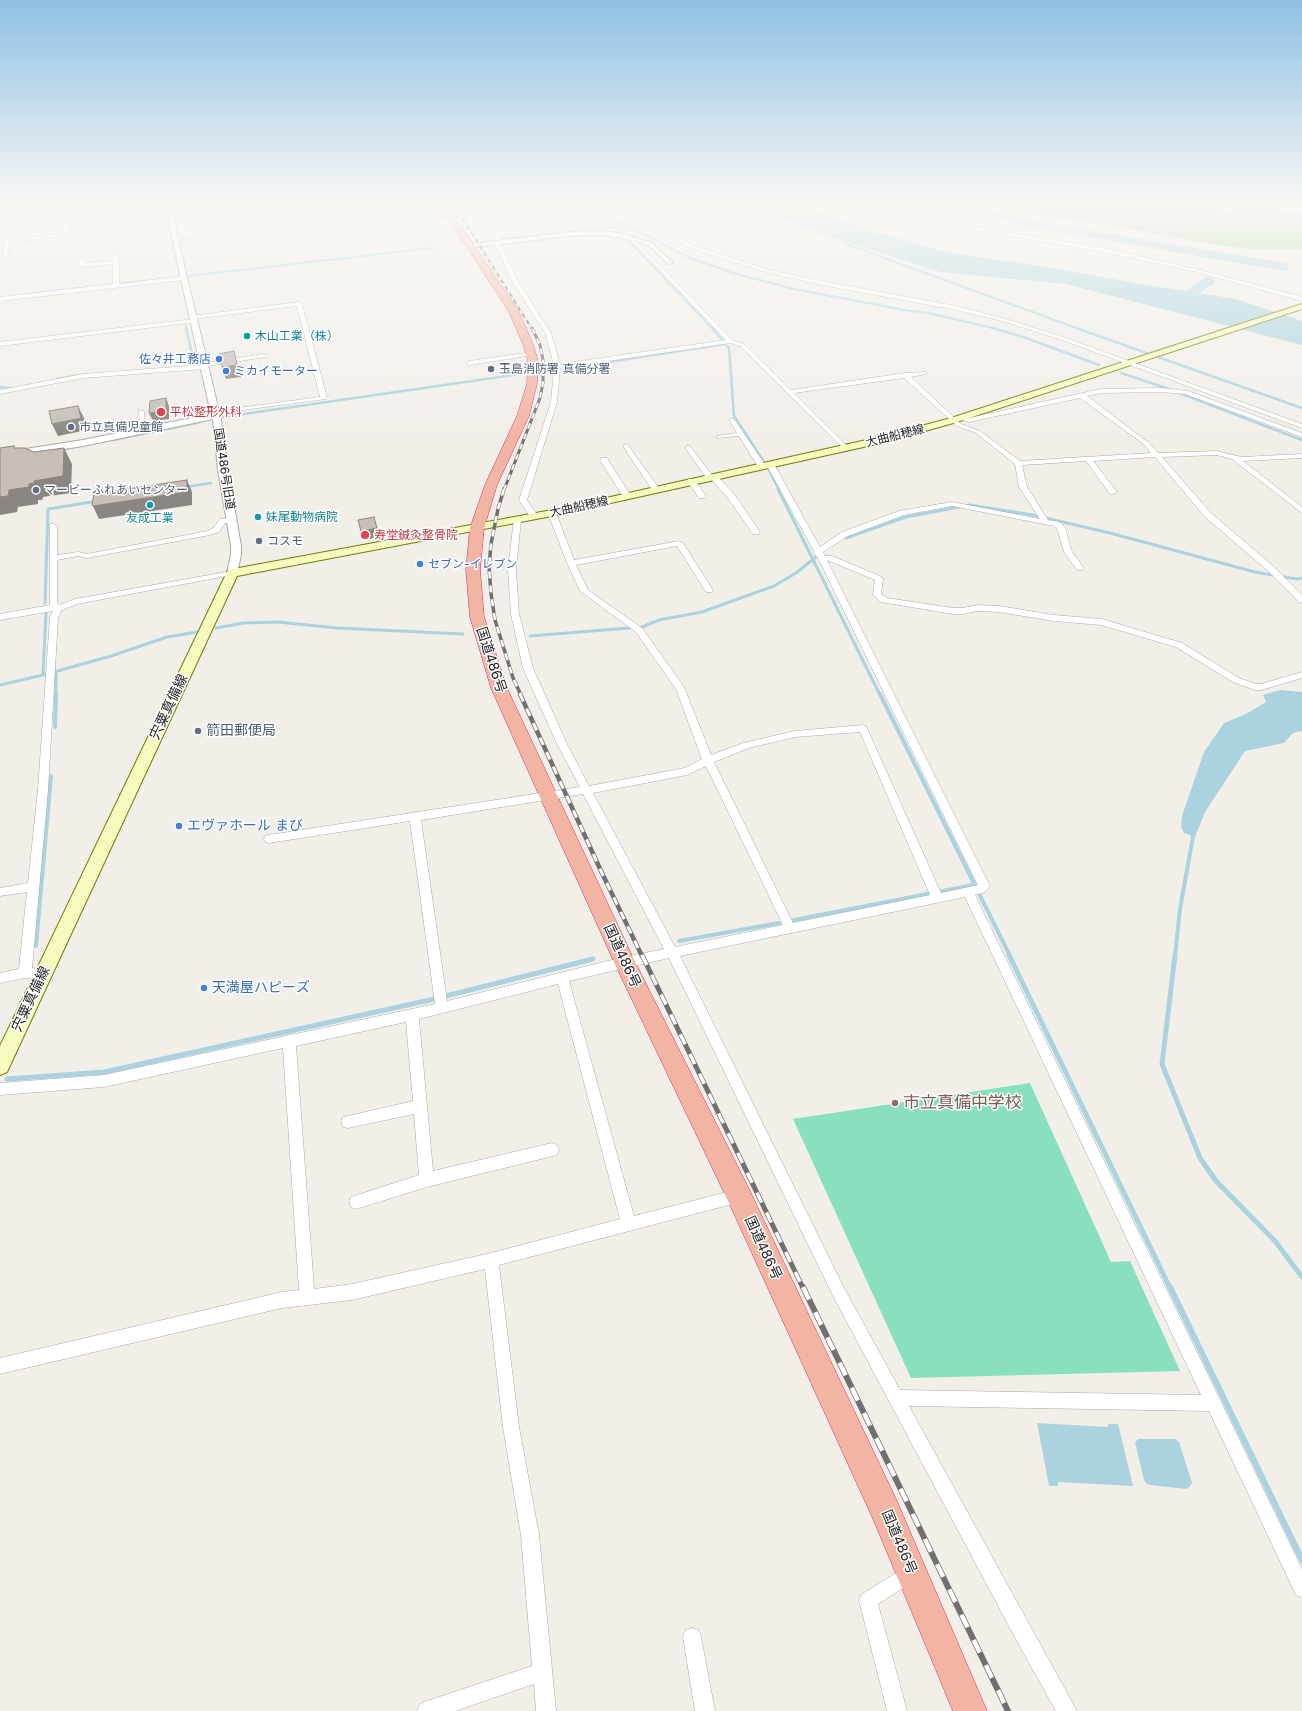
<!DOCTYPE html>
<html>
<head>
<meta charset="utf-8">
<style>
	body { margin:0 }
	canvas { display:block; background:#f2efe9 }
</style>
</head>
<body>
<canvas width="1302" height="1711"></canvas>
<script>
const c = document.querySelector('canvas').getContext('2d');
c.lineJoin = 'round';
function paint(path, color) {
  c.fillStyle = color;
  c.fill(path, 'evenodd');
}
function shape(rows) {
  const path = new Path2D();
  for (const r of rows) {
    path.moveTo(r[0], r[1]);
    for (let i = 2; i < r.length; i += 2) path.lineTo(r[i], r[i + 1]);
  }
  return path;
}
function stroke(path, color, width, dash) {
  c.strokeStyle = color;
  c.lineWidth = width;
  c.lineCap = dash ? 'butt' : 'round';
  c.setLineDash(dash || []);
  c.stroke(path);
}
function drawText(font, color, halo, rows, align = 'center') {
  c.font = font + ' Inter,"Noto Sans JP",sans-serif';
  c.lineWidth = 3;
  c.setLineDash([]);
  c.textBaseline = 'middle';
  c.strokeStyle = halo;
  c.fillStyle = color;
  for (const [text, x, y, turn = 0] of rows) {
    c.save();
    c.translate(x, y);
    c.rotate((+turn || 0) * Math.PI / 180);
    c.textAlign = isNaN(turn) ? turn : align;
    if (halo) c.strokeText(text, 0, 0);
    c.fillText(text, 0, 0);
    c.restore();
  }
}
paint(shape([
	[1003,202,1196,202,1198,205,1232,210,1234,202,1302,202,1302,249,1251,249,1217,245,1103,224,1004,211]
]), '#add19e');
paint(shape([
	[1030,1083,1111,1262,1130,1261,1180,1371,911,1378,793,1119]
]), '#88e0be');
paint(shape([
	[741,202,795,202,864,229,950,253,1053,268,1141,284,1236,299,1302,321,1302,345,1066,284,941,272,827,236],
	[1280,690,1302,692,1302,731,1293,733,1284,743,1245,751,1205,812,1195,837,1184,833,1181,827,1182,816,1204,752,1224,723,1246,714,1266,702,1263,695],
	[1037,1423,1108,1427,1108,1424,1118,1424,1133,1486,1058,1482,1058,1486,1049,1486],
	[1138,1439,1175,1439,1179,1442,1192,1483,1190,1486,1187,1489,1150,1485,1147,1484,1144,1480,1135,1442]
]), '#aad3df');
stroke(shape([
	[580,202,690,258,736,274,794,289,904,310,928,313,997,329],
	[188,206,225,202],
	[614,222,622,234,713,329],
	[569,232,619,227],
	[839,236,843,243,1079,329],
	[501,239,550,234],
	[188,276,433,248],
	[26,294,170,278],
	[186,326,187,329]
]), '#aad3df', 2);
stroke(shape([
	[186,328,195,366,190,367],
	[712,328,729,348,734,416,764,462],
	[993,328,1023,337,1099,365],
	[1076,328,1302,408],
	[569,368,726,344],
	[1121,373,1166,388,1302,440],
	[57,379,86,374],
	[0,387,15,389],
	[223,417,514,375],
	[113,440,201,422],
	[60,450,80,446],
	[769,470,779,490],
	[186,487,211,483]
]), '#aad3df', 2.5);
stroke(shape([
	[778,489,880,695],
	[846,538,906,517,970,505,1033,515,1110,533,1255,572,1297,579,1302,578],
	[45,603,48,509,98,501],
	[216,628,243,623,278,622,337,628,463,634],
	[530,636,642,627,659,620,702,612,774,586,796,573,816,557],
	[43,675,46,613],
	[0,685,47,674,111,656,167,637,197,632],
	[56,695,56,672]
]), '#aad3df', 3);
stroke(shape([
	[880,694,1010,956],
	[55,727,56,694],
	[794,920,974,885],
	[679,941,779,923],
	[36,946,51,776],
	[1175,956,1180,909,1194,831]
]), '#aad3df', 4);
stroke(shape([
	[1009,955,1170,1288],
	[1175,955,1162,1064,1200,1158,1216,1181,1275,1241,1302,1277],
	[7,1079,104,1072,430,1000,593,959]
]), '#aad3df', 5);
stroke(shape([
	[1170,1287,1302,1560]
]), '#aad3df', 6);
paint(shape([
	[0,202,20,202,19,204,0,207,0,202],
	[976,202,986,202,994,210,1017,218,1283,263,1287,264,1289,267,1287,270,1283,271,1015,224,986,214,979,208,976,202],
	[1209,277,1213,278,1215,281,1213,284,1180,305,1172,305,1170,302,1205,278,1209,277]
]), '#aad3df');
const minor = shape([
	[26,202,37,202,0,208,0,206,26,202],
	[83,202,87,202,86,215,114,212,115,202,119,202,118,211,169,206,171,207,69,220,67,236,10,242,8,255,5,257,2,255,6,240,63,234,64,220,0,227,0,225,82,215,83,202],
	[272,202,276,202,283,229,175,240,173,239,278,227,272,202],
	[414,202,419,202,437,215,461,229,457,230,433,217,414,202],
	[520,202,534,202,479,209,491,222,502,242,500,243,498,242,487,222,479,213,474,210,441,213,439,212,470,207,472,206,475,207,520,202],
	[601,202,606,202,695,246,769,270,822,281,956,306,1006,319,1066,338,1302,424,1302,428,1062,340,1002,321,956,310,822,285,766,272,731,261,691,248,601,202],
	[838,202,846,202,910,217,1109,249,1200,270,1302,297,1302,301,1197,272,1109,253,910,219,838,202],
	[1255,202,1262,202,1281,207,1302,208,1302,210,1281,209,1255,202],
	[631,236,732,340,744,344,791,390,905,373,926,372,926,374,911,377,961,424,980,431,1020,461,1151,453,1145,445,1080,398,969,422,958,419,958,417,969,418,1101,389,1161,388,1188,391,1302,433,1302,437,1185,394,1161,392,1101,393,1087,396,1149,443,1158,453,1217,451,1241,457,1302,454,1302,458,1243,461,1302,507,1302,513,1232,459,1217,455,1162,457,1211,513,1273,566,1302,595,1302,603,1299,602,1267,570,1205,517,1155,457,1093,461,1117,492,1113,494,1110,494,1086,461,1022,465,1027,487,1048,520,1059,522,1065,527,1072,552,1084,568,1083,570,1077,570,1064,552,1057,528,1054,526,952,506,904,515,848,536,823,552,825,556,832,556,882,577,883,579,881,594,887,598,953,608,963,608,977,605,999,606,1054,615,1102,619,1182,643,1239,678,1256,684,1261,684,1302,672,1302,678,1261,690,1255,690,1233,682,1176,647,1101,625,1054,621,999,612,977,611,963,614,953,614,881,602,873,595,875,580,827,560,990,886,985,892,975,895,1302,1569,1302,1598,1296,1595,1209,1411,909,1406,1077,1711,1056,1711,1019,1645,833,1296,669,958,569,981,634,1216,739,1189,744,1191,746,1196,744,1201,499,1265,519,1427,539,1535,556,1711,536,1711,534,1684,455,1711,417,1711,420,1704,427,1701,532,1666,521,1535,503,1427,485,1269,352,1300,282,1308,0,1374,0,1358,282,1292,299,1290,283,1048,104,1087,0,1095,0,1083,104,1075,435,1004,410,821,269,843,265,842,264,839,265,836,269,835,580,787,557,744,523,668,511,614,508,570,514,518,517,518,521,520,516,570,519,614,533,668,567,744,589,786,685,768,702,759,676,689,636,632,580,591,567,563,548,513,552,511,556,513,574,560,679,541,683,543,713,590,712,592,706,592,677,546,576,565,588,590,642,628,684,687,711,755,743,743,795,731,863,725,866,726,941,893,978,885,818,558,813,552,814,551,766,464,770,462,774,464,820,547,842,532,899,511,952,502,1040,519,1019,487,1015,464,976,433,957,426,904,378,794,393,849,448,844,449,740,346,730,343,560,368,557,402,527,500,538,516,534,518,531,518,519,500,551,402,554,369,533,372,530,370,554,365,545,333,510,278,499,251,492,243,496,242,504,250,516,278,551,333,560,364,726,340,629,238,631,236],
	[860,732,930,895,793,923,714,762,749,748,795,737,860,732],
	[706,766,783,925,675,947,593,793,687,775,706,766],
	[583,794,664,949,624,957,447,1001,421,820,583,794],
	[965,897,1201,1395,900,1390,843,1286,680,956,965,897],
	[558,984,620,1219,491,1253,352,1284,314,1289,296,1046,406,1022,413,1101,348,1116,343,1117,341,1122,343,1127,348,1128,414,1114,419,1175,351,1197,349,1202,351,1207,356,1209,427,1187,557,1155,559,1150,557,1145,552,1143,433,1171,419,1019,558,984],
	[115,253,118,255,119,262,119,284,184,276,187,278,184,280,0,301,0,297,113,284,113,264,83,267,80,265,80,260,85,259,86,263,113,261,112,255,115,253],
	[299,302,302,304,327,398,326,399,213,414,213,412,215,411,320,397,297,306,193,319,191,318,191,316,299,302],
	[194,319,196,320,196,322,0,346,0,342,194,319],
	[532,352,534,353,534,355,469,365,466,363,469,361,532,352],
	[264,354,267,356,266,357,207,366,204,369,83,378,0,394,0,390,83,374,201,365,204,363,264,354],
	[139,410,144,411,146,431,143,433,140,431,139,410],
	[730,419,734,419,766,466,765,468,759,468,739,436,717,438,717,436,737,433,729,420,730,419],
	[626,444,628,445,660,490,659,492,656,492,652,490,623,446,626,444],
	[688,445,690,446,712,475,716,475,734,494,760,532,759,534,753,534,728,498,711,479,707,479,685,447,688,445],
	[601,458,607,458,631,496,630,498,624,498,600,460,601,458],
	[688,479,694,479,706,496,705,498,699,498,687,481,688,479],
	[232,518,236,520,235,522,225,523,219,532,210,535,87,558,78,556,57,560,57,603,59,605,75,599,232,571,236,573,232,575,77,604,62,610,58,617,48,790,32,968,43,969,47,970,49,974,47,978,43,979,25,978,0,983,0,973,19,969,27,892,0,896,0,888,28,883,38,790,50,617,53,611,0,620,0,614,50,605,50,524,53,524,57,526,57,555,78,552,87,554,208,531,213,528,220,519,232,518],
	[911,1564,917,1567,920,1573,917,1579,878,1604,907,1711,887,1711,859,1600,862,1594,911,1564],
	[692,1628,699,1630,701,1637,715,1711,695,1711,683,1637,685,1630,692,1628]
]);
const tertiary = shape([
	[166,202,172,202,178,239,221,420,228,470,241,546,241,555,237,573,232,576,227,573,231,555,231,546,218,470,213,419,83,446,0,459,0,453,83,440,211,414,172,239,166,202],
	[605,231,628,235,652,243,673,263,668,264,648,245,627,239,605,235,569,236,470,248,467,246,470,244,569,232,605,231]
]);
const secondary = shape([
	[1302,304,1302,309,957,422,886,442,552,516,237,576,7,1072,0,1075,0,1046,228,570,552,510,880,437,951,418,1302,304]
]);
const trunk = shape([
	[423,202,432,202,453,217,462,227,519,312,533,344,538,361,537,384,529,416,497,485,484,528,480,570,484,617,507,688,634,960,748,1187,896,1499,987,1711,953,1711,874,1521,730,1205,614,962,491,688,470,617,466,570,470,528,485,485,517,416,527,384,528,361,523,344,509,312,456,230,447,221,423,202]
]);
stroke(minor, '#a9a9a9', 1);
stroke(tertiary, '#a9a9a9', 2);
stroke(secondary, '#707d05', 2);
stroke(trunk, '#dc2a67', 1);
paint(minor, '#fff');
paint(tertiary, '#fff');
paint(secondary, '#f7fabf');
paint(trunk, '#f2b4a3');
const railFar5 = shape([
	[452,202,532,329]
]);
const railFar4 = shape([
	[504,490,540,398,543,383,543,360,540,345,532,328]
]);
const railFar3 = shape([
	[504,489,498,509,491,544,489,567,491,593,495,620,513,678,521,695]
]);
const railFar2 = shape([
	[520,694,601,871,642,956]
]);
const railFar1 = shape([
	[642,955,803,1288]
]);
const rail = shape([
	[803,1287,1008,1711]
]);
stroke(railFar5, '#707070', 2);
stroke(railFar4, '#707070', 3);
stroke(railFar3, '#707070', 3.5);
stroke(railFar2, '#707070', 4.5);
stroke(railFar1, '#707070', 5);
stroke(rail, '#707070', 6);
stroke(railFar5, '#fff', 1.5, [4]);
stroke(railFar4, '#fff', 2, [5.5]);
stroke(railFar3, '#fff', 2.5, [7]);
stroke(railFar2, '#fff', 3, [8]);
stroke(railFar1, '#fff', 3.5, [11]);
stroke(rail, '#fff', 4.5, [14]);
paint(shape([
	[234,351,241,377,226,379,222,367],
	[166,398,169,406,169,419,153,421,149,413],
	[78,406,84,418,87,430,58,436,52,424],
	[64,448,72,464,71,493,43,497,42,500,38,500,38,504,18,507,17,512,0,515,0,497,9,490,29,484],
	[187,480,192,492,192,505,99,519,93,506],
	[377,528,379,537,363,540,361,531]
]), '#8b8681');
const building = shape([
	[234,351,237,365,222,367,219,354,234,351],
	[166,398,166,411,149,413,150,401,166,398],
	[78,406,81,418,52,424,49,411,78,406],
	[14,446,14,448,25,448,34,452,64,448,63,476,34,481,34,483,29,484,29,487,9,490,8,496,0,497,0,448,14,446],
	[187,480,187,492,93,506,92,505,94,494,187,480],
	[374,517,377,528,361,531,358,520,374,517]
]);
paint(building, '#c7bfb8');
stroke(building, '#8b8681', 1);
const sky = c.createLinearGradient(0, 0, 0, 441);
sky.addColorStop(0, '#8fc0e4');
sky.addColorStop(0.46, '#f9f8f5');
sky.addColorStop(1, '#f9f8f500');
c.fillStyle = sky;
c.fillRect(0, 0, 1302, 441);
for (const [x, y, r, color] of [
	[247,336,4,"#0f9aa8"],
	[219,359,4,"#3f7fe0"],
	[491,369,4,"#5c6f8a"],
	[226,371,4,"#3f7fe0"],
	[161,412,5,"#e0444e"],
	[71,427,4,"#5c6f8a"],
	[36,490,4,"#5c6f8a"],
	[150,505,4,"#0f9aa8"],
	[258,517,4,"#0f9aa8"],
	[365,535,5,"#e0444e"],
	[259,541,4,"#5c6f8a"],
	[420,564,4,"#3f7fe0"],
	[198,731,4,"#5c6f8a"],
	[179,826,4,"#3f7fe0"],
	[204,988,4,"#3f7fe0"],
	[895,1103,4,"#8d6e63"]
]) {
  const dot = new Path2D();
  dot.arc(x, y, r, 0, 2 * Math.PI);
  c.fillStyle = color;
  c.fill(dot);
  stroke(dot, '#fff', 1.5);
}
drawText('12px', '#0d838f', '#fff', [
	["木山工業（株）",255,336],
	["妹尾動物病院",266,517],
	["友成工業",150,518,"center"]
], 'left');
drawText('12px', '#366cbe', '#fff', [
	["佐々井工務店",211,359,"right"],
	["ミカイモーター",234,371],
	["セブン-イレブン",428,564]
], 'left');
drawText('12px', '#4e5e75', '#fff', [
	["玉島消防署 真備分署",499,369],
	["市立真備児童館",79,427],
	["マービーふれあいセンター",44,490],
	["コスモ",267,541]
], 'left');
drawText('12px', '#be3a42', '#fff', [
	["平松整形外科",170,412],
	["寿堂鍼灸整骨院",374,535]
], 'left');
drawText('12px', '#222', '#fff', [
	["大曲船穂線",895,436,-14],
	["国道486号旧道",224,469,81],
	["大曲船穂線",579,507,-12]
]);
drawText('14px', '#222', '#fff', [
	["国道486号",491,660,72],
	["宍粟真備線",169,707,-65],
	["国道486号",622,956,65],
	["宍粟真備線",31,999,-65],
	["国道486号",763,1248,65],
	["国道486号",899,1542,67]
]);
drawText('14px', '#4e5e75', '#fff', [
	["箭田郵便局",206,731]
], 'left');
drawText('14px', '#366cbe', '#fff', [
	["エヴァホール まび",187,826],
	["天満屋ハピーズ",212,988]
], 'left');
drawText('17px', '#785e54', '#fff', [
	["市立真備中学校",903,1103]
], 'left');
</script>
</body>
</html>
